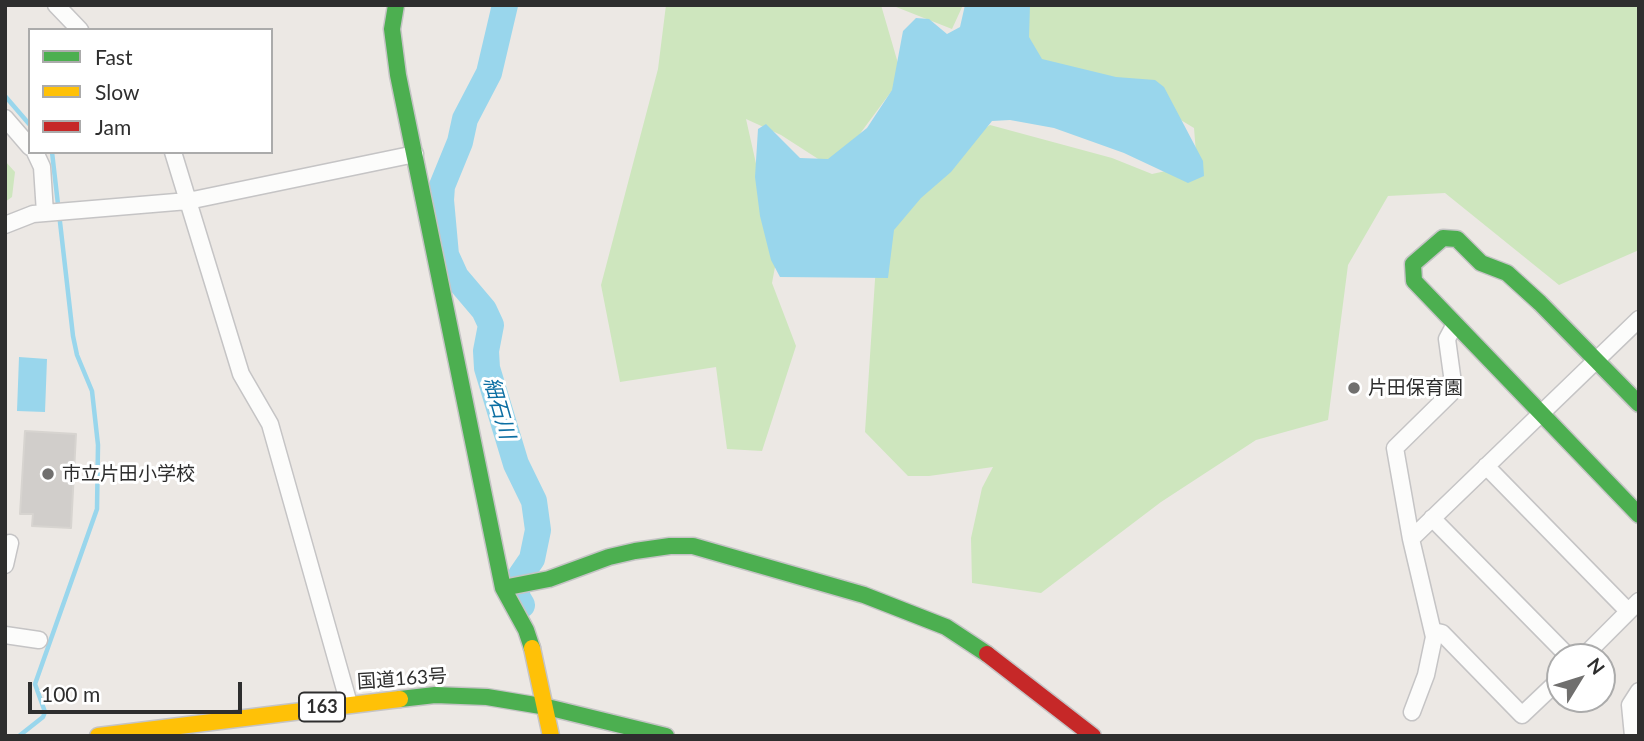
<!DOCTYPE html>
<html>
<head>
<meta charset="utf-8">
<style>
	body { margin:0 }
	#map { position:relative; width:1644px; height:741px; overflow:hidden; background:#ece8e4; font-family:Lato,sans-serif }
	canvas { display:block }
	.frame { position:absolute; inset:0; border:7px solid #2e2e2e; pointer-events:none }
	.legend { position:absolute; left:28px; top:28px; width:245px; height:126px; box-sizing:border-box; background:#fff; border:2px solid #ababab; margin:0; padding:9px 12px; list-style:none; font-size:21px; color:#2e2e2e }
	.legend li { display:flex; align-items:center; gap:14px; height:35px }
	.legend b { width:35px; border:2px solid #ababab }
	.north { position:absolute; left:1546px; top:643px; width:70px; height:70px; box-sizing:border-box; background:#fff; border:2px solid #ababab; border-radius:50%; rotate:52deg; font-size:19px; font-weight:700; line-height:28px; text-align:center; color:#2e2e2e }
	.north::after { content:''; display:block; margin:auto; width:24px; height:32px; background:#706f6e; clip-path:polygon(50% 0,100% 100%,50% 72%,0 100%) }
	.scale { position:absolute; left:28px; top:682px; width:214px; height:32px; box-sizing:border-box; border:4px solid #2e2e2e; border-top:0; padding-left:9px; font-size:21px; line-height:24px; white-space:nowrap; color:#2e2e2e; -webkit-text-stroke:5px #fff; paint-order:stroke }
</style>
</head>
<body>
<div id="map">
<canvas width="1644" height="741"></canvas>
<div class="frame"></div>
<ul class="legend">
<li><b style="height:9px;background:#4caf50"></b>Fast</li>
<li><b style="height:9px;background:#ffc107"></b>Slow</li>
<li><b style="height:9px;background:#c62828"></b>Jam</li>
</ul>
<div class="north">N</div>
<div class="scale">100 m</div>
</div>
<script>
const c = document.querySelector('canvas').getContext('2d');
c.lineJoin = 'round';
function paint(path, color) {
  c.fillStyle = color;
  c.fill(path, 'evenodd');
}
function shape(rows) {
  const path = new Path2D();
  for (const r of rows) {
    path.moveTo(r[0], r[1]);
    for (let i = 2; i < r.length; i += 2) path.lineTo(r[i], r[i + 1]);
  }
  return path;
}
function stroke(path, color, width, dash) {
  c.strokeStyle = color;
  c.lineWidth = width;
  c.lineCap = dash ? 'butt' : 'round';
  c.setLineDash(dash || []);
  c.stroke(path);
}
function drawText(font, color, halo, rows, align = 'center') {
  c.font = font + ' Lato,"Noto Sans JP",sans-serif';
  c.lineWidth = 6;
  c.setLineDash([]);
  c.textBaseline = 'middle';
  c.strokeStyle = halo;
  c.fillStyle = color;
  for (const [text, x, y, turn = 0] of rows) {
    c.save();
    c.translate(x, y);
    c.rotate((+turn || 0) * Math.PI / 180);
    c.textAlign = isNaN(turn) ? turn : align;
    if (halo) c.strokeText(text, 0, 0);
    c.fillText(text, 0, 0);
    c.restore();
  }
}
paint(shape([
	[666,5,881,5,902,77,859,135,826,164,781,135,746,119,757,168,780,240,772,283,796,346,762,451,727,449,716,367,620,382,601,285,658,69],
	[891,5,963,5,952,29],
	[1017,5,1639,5,1639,250,1559,285,1445,193,1388,196,1348,265,1328,420,1256,440,1161,502,1041,593,972,583,971,538,982,488,993,467,929,476,908,476,865,432,878,234,932,162,990,125,1112,158,1152,174,1175,169,1196,153,1194,128,1131,90,1021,65],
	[5,161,15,172,12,197,5,202]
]), '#cee6be');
paint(shape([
	[965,5,1030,5,1029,37,1042,59,1116,77,1155,80,1164,87,1203,161,1204,176,1188,183,1124,153,1054,128,1010,120,992,121,951,172,921,198,894,230,888,278,780,277,771,260,760,216,755,177,758,129,766,124,800,158,828,159,867,128,892,90,903,31,916,18,929,19,947,34,960,27],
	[19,357,47,359,45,412,17,411]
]), '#99d6ec');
stroke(shape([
	[5,96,30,125],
	[19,736,43,717,45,712,35,684,97,509,98,445,92,391,77,355,73,336,52,152]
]), '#99d6ec', 4.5);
stroke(shape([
	[505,5,489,73,465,119,460,142,442,186,441,200,446,255,456,277,484,310,491,325,486,351,487,368,516,464,534,501,538,530,532,559,521,575,516,595,522,605]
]), '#99d6ec', 26);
const building = shape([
	[25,431,76,434,71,528,32,526,33,514,20,514,25,431]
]);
paint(building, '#d1cecb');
stroke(building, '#d7d4d0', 2);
const street = shape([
	[56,5,80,30],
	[5,118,30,147],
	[35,152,42,167,45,213],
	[173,152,241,374,270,424,349,704],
	[5,225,33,214,188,201,415,154],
	[1486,466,1628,611],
	[1432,518,1569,657],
	[1411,539,1639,319],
	[5,565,10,543],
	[1433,631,1442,633,1522,715,1560,679],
	[5,635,39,640],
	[1583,657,1639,601],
	[1412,712,1426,675,1434,637,1411,539,1395,448,1454,390,1447,339,1455,324],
	[1633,736,1630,705,1639,691]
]);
const fast = shape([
	[396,5,392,29,398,75,503,588,526,630,532,648],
	[1639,404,1540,303,1507,273,1481,263,1457,239,1443,238,1413,264,1414,281,1639,515],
	[503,588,549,579,609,557,635,551,670,546,693,546,864,595,946,627,987,654],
	[400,699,435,695,487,697,547,707,666,736]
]);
const slow = shape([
	[532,648,551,736],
	[98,736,400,699]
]);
const jam = shape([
	[987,654,1093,736]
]);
stroke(street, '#c5c4c5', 19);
stroke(fast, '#c5c4c5', 19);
stroke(slow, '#c5c4c5', 19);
stroke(jam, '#c5c4c5', 19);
stroke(street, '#fcfcfb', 16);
stroke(fast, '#4caf50', 16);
stroke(slow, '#ffc107', 16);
stroke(jam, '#c62828', 16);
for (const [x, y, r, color] of [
	[1354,388,7,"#706f6e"],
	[48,474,7,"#706f6e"]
]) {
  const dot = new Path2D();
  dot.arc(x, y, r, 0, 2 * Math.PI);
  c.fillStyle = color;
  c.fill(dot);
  stroke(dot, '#fff', 2.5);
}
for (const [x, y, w] of [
	[322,707,46]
]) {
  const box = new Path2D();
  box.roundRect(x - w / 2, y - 14.5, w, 29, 5);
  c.fillStyle = '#fff';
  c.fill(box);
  stroke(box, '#2e2e2e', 2);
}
drawText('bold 18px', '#2e2e2e', null, [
	["163",322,707]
]);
drawText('19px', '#2e2e2e', '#fff', [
	["片田保育園",1368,388],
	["市立片田小学校",62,474]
], 'left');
drawText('19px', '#2e2e2e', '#fff', [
	["国道163号",402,679,-4]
]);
drawText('italic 21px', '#0d6fa3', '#fff', [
	["細石川",499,408,74]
]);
</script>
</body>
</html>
